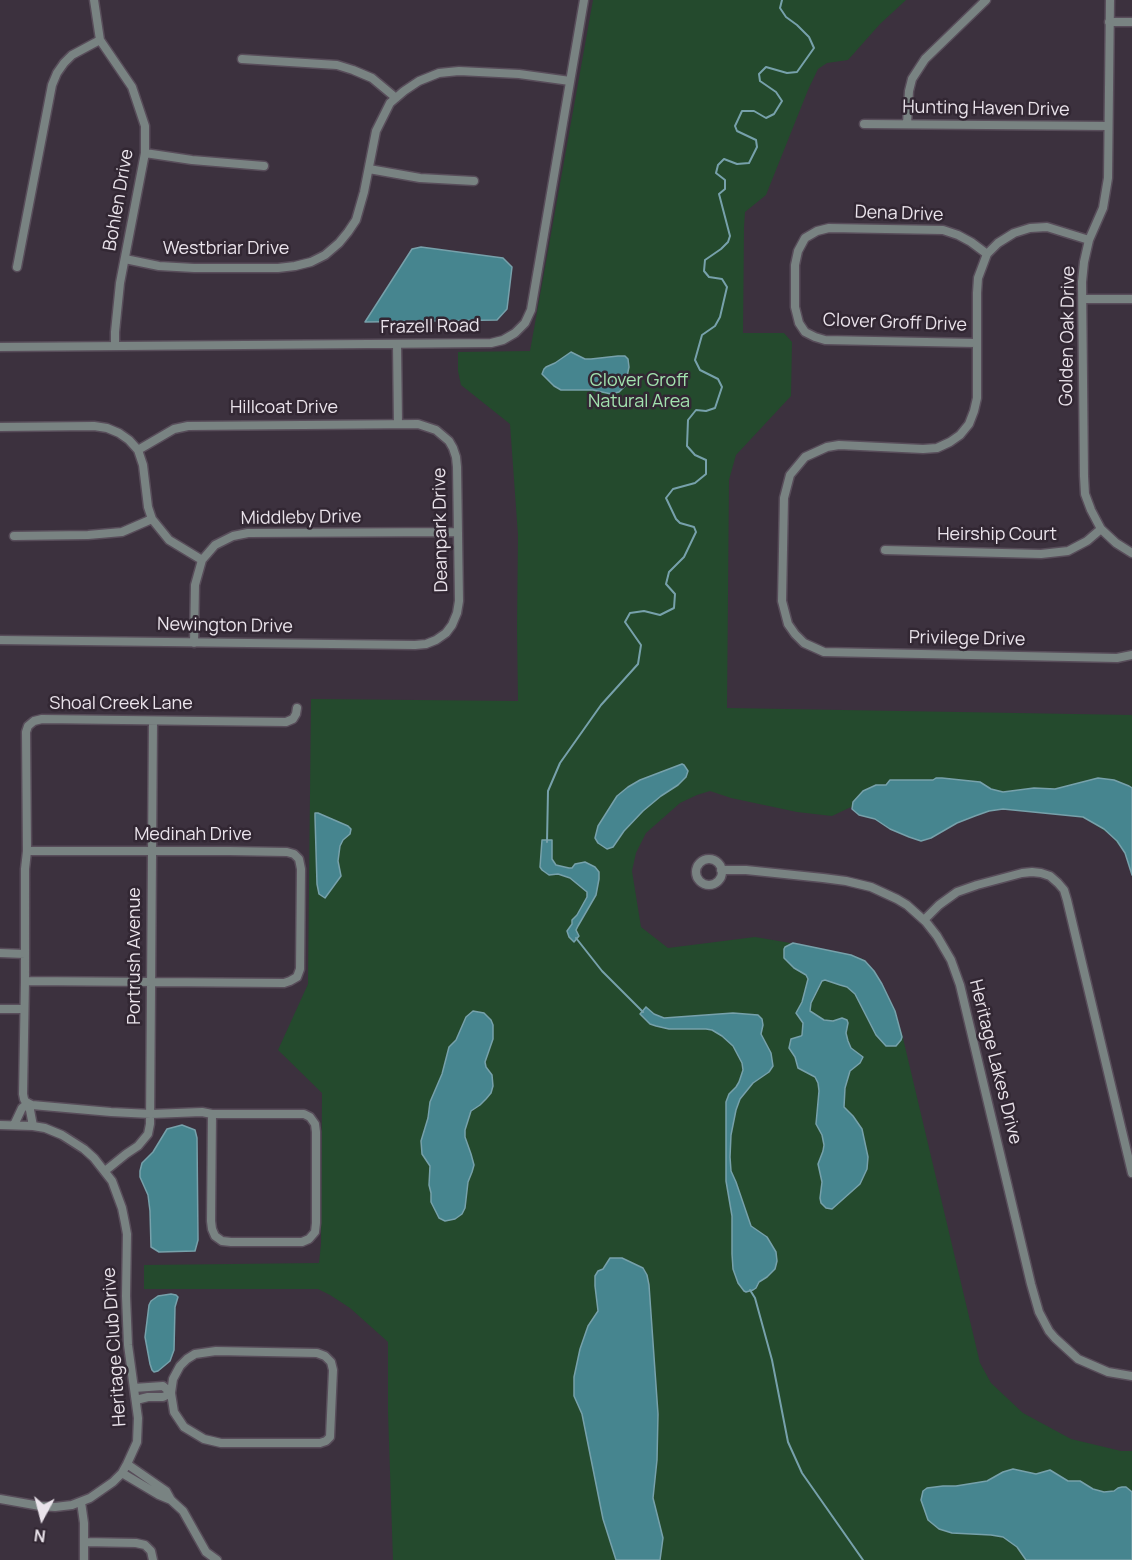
<!DOCTYPE html>
<style>
body{margin:0}
#map{position:relative;width:1132px;height:1560px;overflow:hidden;background:#3c313e;font-family:Manrope,sans-serif}
canvas{display:block}
.north{position:absolute;left:12px;top:1488px;width:60px;height:60px;-webkit-text-stroke:4px #322733;paint-order:stroke;rotate:187deg;font-size:16px;font-weight:700;line-height:24px;text-align:center;color:#eae3eb}
.north::after{content:'';display:block;margin:auto;width:21px;height:27px;background:#eae3eb;clip-path:polygon(50% 0,100% 100%,50% 72%,0 100%)}
</style>
<div id="map">
<canvas width="1132" height="1560"></canvas>
<div class="north">N</div>
</div>
<script>
const context = document.querySelector('canvas').getContext('2d');
context.lineJoin = 'round';
function fill(path, color) { context.fillStyle = color; context.fill(path, 'evenodd'); }
const poly = rows => new Path2D(rows.map(r => 'M' + r).join(''));
function strokePath(path, color, width, dash) { context.strokeStyle = color; context.lineWidth = width; context.lineCap = dash ? 'butt' : 'round'; context.setLineDash(dash || []); context.stroke(path); }
function write(font, color, halo, rows, align = 'center') {
  context.font = font + ' Manrope,sans-serif'; context.lineWidth = 5; context.setLineDash([]); context.textBaseline = 'middle'; context.strokeStyle = halo; context.fillStyle = color; for (const [text, x, y, turn = 0] of rows) {
    context.save(); context.translate(x, y); context.rotate((+turn || 0) * Math.PI / 180); context.textAlign = isNaN(turn) ? turn : align; if (halo) context.strokeText(text, 0, 0); context.fillText(text, 0, 0); context.restore();
  }
}
fill(poly([
 [593,0,906,0,880,24,848,60,827,63,818,69,808,90,766,195,745,212,744,227,743,333,784,333,792,342,791,396,736,455,729,480,727,708,1132,715,1132,875,1125,853,1111,835,1086,819,1073,815,1003,809,989,811,957,823,931,838,921,841,909,837,890,829,875,819,859,815,854,811,851,807,832,816,797,812,731,798,710,791,697,795,680,803,646,833,636,853,632,871,641,927,668,948,755,937,814,947,851,955,863,959,874,971,882,984,895,1011,902,1034,980,1363,991,1383,1023,1413,1071,1439,1121,1451,1132,1451,1132,1560,393,1560,388,1412,388,1342,350,1308,330,1295,318,1289,144,1289,144,1265,319,1263,321,1244,322,1093,278,1050,308,984,311,699,518,701,517,628,518,535,510,424,461,385,458,371,458,352,530,351]
]), '#244a2d');
const water = poly([
 [421,247,503,258,512,267,507,309,497,320,365,322,412,249,421,247],
 [571,352,585,359,591,359,618,356,625,356,628,359,629,367,625,386,619,392,611,394,593,390,561,390,554,386,542,374,544,369,546,367,555,363,571,352],
 [682,764,684,765,688,771,686,777,678,785,661,796,643,811,624,831,613,847,607,849,598,843,595,838,598,826,617,796,628,787,640,780,682,764],
 [936,778,942,778,980,782,991,789,1003,792,1034,788,1055,789,1098,778,1114,780,1129,786,1132,788,1132,875,1125,853,1117,841,1104,829,1083,817,1003,809,989,811,975,816,957,823,931,838,921,841,909,837,890,829,875,819,859,815,852,809,853,802,863,791,876,785,886,785,890,780,933,780,936,778],
 [318,813,348,826,351,829,350,834,343,840,340,846,338,861,341,876,325,898,319,894,317,884,315,817,315,813,318,813],
 [542,840,552,840,552,859,556,865,569,868,572,868,575,864,585,862,595,867,599,872,599,879,596,895,578,926,576,930,579,936,574,942,569,937,567,931,572,924,572,920,577,915,587,897,587,892,570,878,558,874,549,875,542,870,540,867,542,840],
 [793,943,851,955,865,961,874,971,882,984,895,1011,902,1037,901,1040,896,1046,886,1046,876,1035,855,994,847,987,840,985,825,980,822,981,811,1003,810,1011,824,1020,833,1021,842,1018,847,1020,848,1023,846,1033,848,1041,851,1048,863,1057,860,1063,850,1071,845,1088,844,1107,853,1116,862,1129,868,1157,867,1169,860,1184,832,1209,826,1208,821,1203,820,1198,822,1182,818,1164,823,1151,824,1145,822,1135,816,1124,819,1091,818,1083,815,1077,798,1068,795,1057,789,1048,791,1039,801,1036,802,1035,803,1023,796,1013,802,1002,808,979,806,975,794,968,784,958,784,949,785,947,793,943],
 [646,1007,654,1014,664,1018,733,1013,758,1015,762,1019,763,1025,761,1034,771,1053,773,1066,769,1072,753,1083,740,1099,736,1110,731,1135,730,1157,731,1171,736,1182,751,1226,767,1237,776,1252,777,1261,775,1269,767,1277,759,1282,756,1288,753,1290,746,1292,744,1291,738,1283,733,1269,732,1254,732,1216,726,1181,726,1102,729,1094,736,1087,739,1082,743,1070,742,1063,733,1046,722,1036,712,1030,706,1029,669,1029,656,1026,650,1024,640,1014,646,1007],
 [473,1011,484,1013,491,1020,493,1025,493,1039,485,1062,486,1067,492,1075,493,1086,491,1093,486,1099,480,1105,471,1111,465,1130,465,1137,471,1154,474,1165,472,1172,468,1182,465,1208,462,1214,455,1219,445,1221,439,1218,431,1202,431,1193,429,1185,430,1166,422,1154,421,1141,428,1118,430,1102,442,1074,449,1047,456,1040,466,1017,473,1011],
 [182,1125,195,1130,197,1138,198,1240,195,1251,159,1252,151,1247,150,1211,148,1195,140,1177,140,1171,142,1163,153,1152,167,1129,182,1125],
 [610,1258,622,1258,643,1268,647,1275,649,1285,658,1414,657,1460,653,1498,663,1538,660,1560,616,1560,603,1519,582,1414,574,1396,574,1377,580,1349,588,1326,598,1311,595,1286,595,1276,598,1271,603,1269,610,1258],
 [171,1294,176,1295,178,1297,175,1307,174,1350,170,1361,158,1371,154,1372,152,1370,150,1364,145,1337,149,1305,151,1301,158,1296,171,1294],
 [1013,1469,1036,1474,1050,1470,1068,1481,1080,1481,1093,1489,1104,1492,1114,1491,1118,1488,1122,1487,1126,1487,1132,1492,1132,1560,1026,1560,1017,1547,1003,1537,991,1535,952,1533,939,1529,928,1520,921,1500,923,1491,927,1488,943,1486,956,1486,987,1481,1003,1472,1013,1469]
]);
fill(water, '#46858f');
strokePath(water, '#77a1ab', 1.5);
strokePath(poly([
 [547,842,548,791,560,763,601,705,638,664,641,645,625,622,630,613,644,611,660,615,674,608,675,594,666,584,669,572,684,557,696,532,694,527,680,523,676,519,666,498,673,489,695,483,706,474,706,460,695,455,687,446,688,420,696,410,706,411,715,408,722,387,718,379,700,370,695,360,702,335,715,326,720,317,727,287,722,279,709,277,704,271,705,260,721,249,728,242,730,236,719,194,725,189,725,180,716,173,718,165,724,159,737,164,749,163,757,147,756,140,737,131,735,126,742,111,754,111,766,118,774,114,782,101,776,92,760,81,759,74,766,67,787,73,797,72,814,48,809,37,797,25,786,17,780,8,782,0],
 [576,938,602,971,643,1012],
 [750,1290,755,1298,772,1360,788,1442,802,1473,863,1560]
]), '#77a1ab', 2);
const minor = poly([
 [94,0,100,40,132,87,145,126,145,153,120,283,115,332,115,346],
 [1110,0,1108,178,1103,208,1089,240,1084,262,1082,282,1084,476,1085,494,1091,510,1101,529,1116,543,1132,553],
 [1109,22,1132,22],
 [242,59,337,65,353,70,372,78,396,98],
 [864,124,1108,126],
 [907,124,909,91,912,79,925,59,986,0],
 [145,153,192,160,264,166],
 [369,169,420,178,474,181],
 [1089,240,1047,227,1030,228,1014,233,998,243,987,254,978,278,977,293,977,398,974,411,969,424,960,435,950,442,937,448,923,449,839,445,827,447,805,457,790,475,784,498,782,601,788,624,795,634,804,643,824,652,1117,658,1132,655],
 [125,259,159,266,194,268,278,268,295,266,311,262,325,255,339,243,348,232,356,220,364,192,376,131,390,103,404,91,419,81,439,73,459,71,519,74,570,81],
 [17,267,52,85,57,73,64,63,72,55,100,40],
 [1083,299,1132,299],
 [976,343,825,340,815,337,805,332,799,323,795,307,795,265,798,251,805,238,817,231,829,228,943,230,958,235,971,242,987,254],
 [397,344,398,424],
 [0,347,491,343,503,340,515,333,525,323,531,310,584,0],
 [0,427,94,426,107,428,119,433,129,440,138,450,143,465,148,507,152,519,169,540,202,560],
 [14,536,88,535,122,532,152,519],
 [885,550,1041,554,1068,551,1087,541,1101,529],
 [0,640,415,645,426,644,436,640,446,633,452,625,457,613,459,601,457,467,456,457,453,448,449,441,436,430,418,424,188,426,174,429,138,450],
 [194,643,195,585,202,560,215,545,233,536,248,533,458,532],
 '696 872a13 13 0 1 1 26 0a13 13 0 1 1-26 0Z',
 [721,870,746,870,823,878,846,881,871,887,897,899,907,905,926,922,937,936,951,960,960,985,1031,1284,1039,1312,1049,1331,1055,1338,1078,1359,1108,1372,1132,1376],
 [924,920,939,905,957,892,977,885,1022,873,1032,872,1041,873,1050,876,1058,883,1064,890,1067,900,1132,1173],
 [0,953,25,954],
 [25,981,284,983,290,981,297,977,300,969,301,869,299,859,294,854,287,852,229,851,27,851],
 [0,1009,24,1009],
 [28,1103,32,1105,111,1112,151,1114,202,1112,212,1114,304,1114,310,1117,315,1124,316,1132,316,1223,315,1232,309,1239,302,1242,231,1242,222,1241,215,1236,212,1229,211,1221,212,1114],
 [0,1125,33,1126,45,1128,62,1135,84,1149,94,1158,112,1181,122,1208,125,1223,127,1234,126,1296,128,1345,138,1418,137,1442,127,1464,122,1473,113,1482,90,1498,72,1505,55,1507,40,1506,0,1499],
 [14,1125,22,1108,28,1103],
 [33,1126,30,1110,24,1099,23,1094,25,981,25,869,27,851,26,732,28,726,34,721,42,719,286,722,293,719,296,714,297,708],
 [105,1171,126,1154,138,1146,148,1134,150,1124,153,721],
 [134,1388,163,1386,171,1393,174,1412,184,1427,204,1439,221,1443,320,1443,326,1441,330,1437,333,1370,331,1362,325,1356,317,1353,216,1351,195,1354,187,1359,180,1366,173,1379,171,1393],
 [136,1400,148,1397,163,1397,171,1393],
 [127,1464,166,1491,171,1500,183,1511,206,1552,217,1560],
 [122,1473,159,1495,171,1500],
 [81,1502,84,1523,84,1560],
 [84,1542,136,1543,145,1545,151,1551,153,1560]
]);
strokePath(minor, '#584d5a', 11);
strokePath(minor, '#798382', 8);
write('18px', '#eae3eb', '#322733', [
 ["Hunting Haven Drive",986,109,1],
 ["Bohlen Drive",119,200,-80],
 ["Dena Drive",899,214,2],
 ["Westbriar Drive",226,249],
 ["Clover Groff Drive",895,323,2],
 ["Frazell Road",430,327,-1],
 ["Golden Oak Drive",1068,336,-89],
 ["Hillcoat Drive",284,408],
 ["Middleby Drive",301,518,-1],
 ["Deanpark Drive",441,530,-91],
 ["Heirship Court",997,535],
 ["Newington Drive",225,626,1],
 ["Privilege Drive",967,639,1],
 ["Shoal Creek Lane",121,704],
 ["Medinah Drive",193,835],
 ["Portrush Avenue",135,956,-90],
 ["Heritage Lakes Drive",995,1062,76],
 ["Heritage Club Drive",115,1347,-94]
]);
write('18px', '#a2e2ae', '#322733', [
 ["Clover Groff",639,381],
 ["Natural Area",639,402]
]);
</script>
